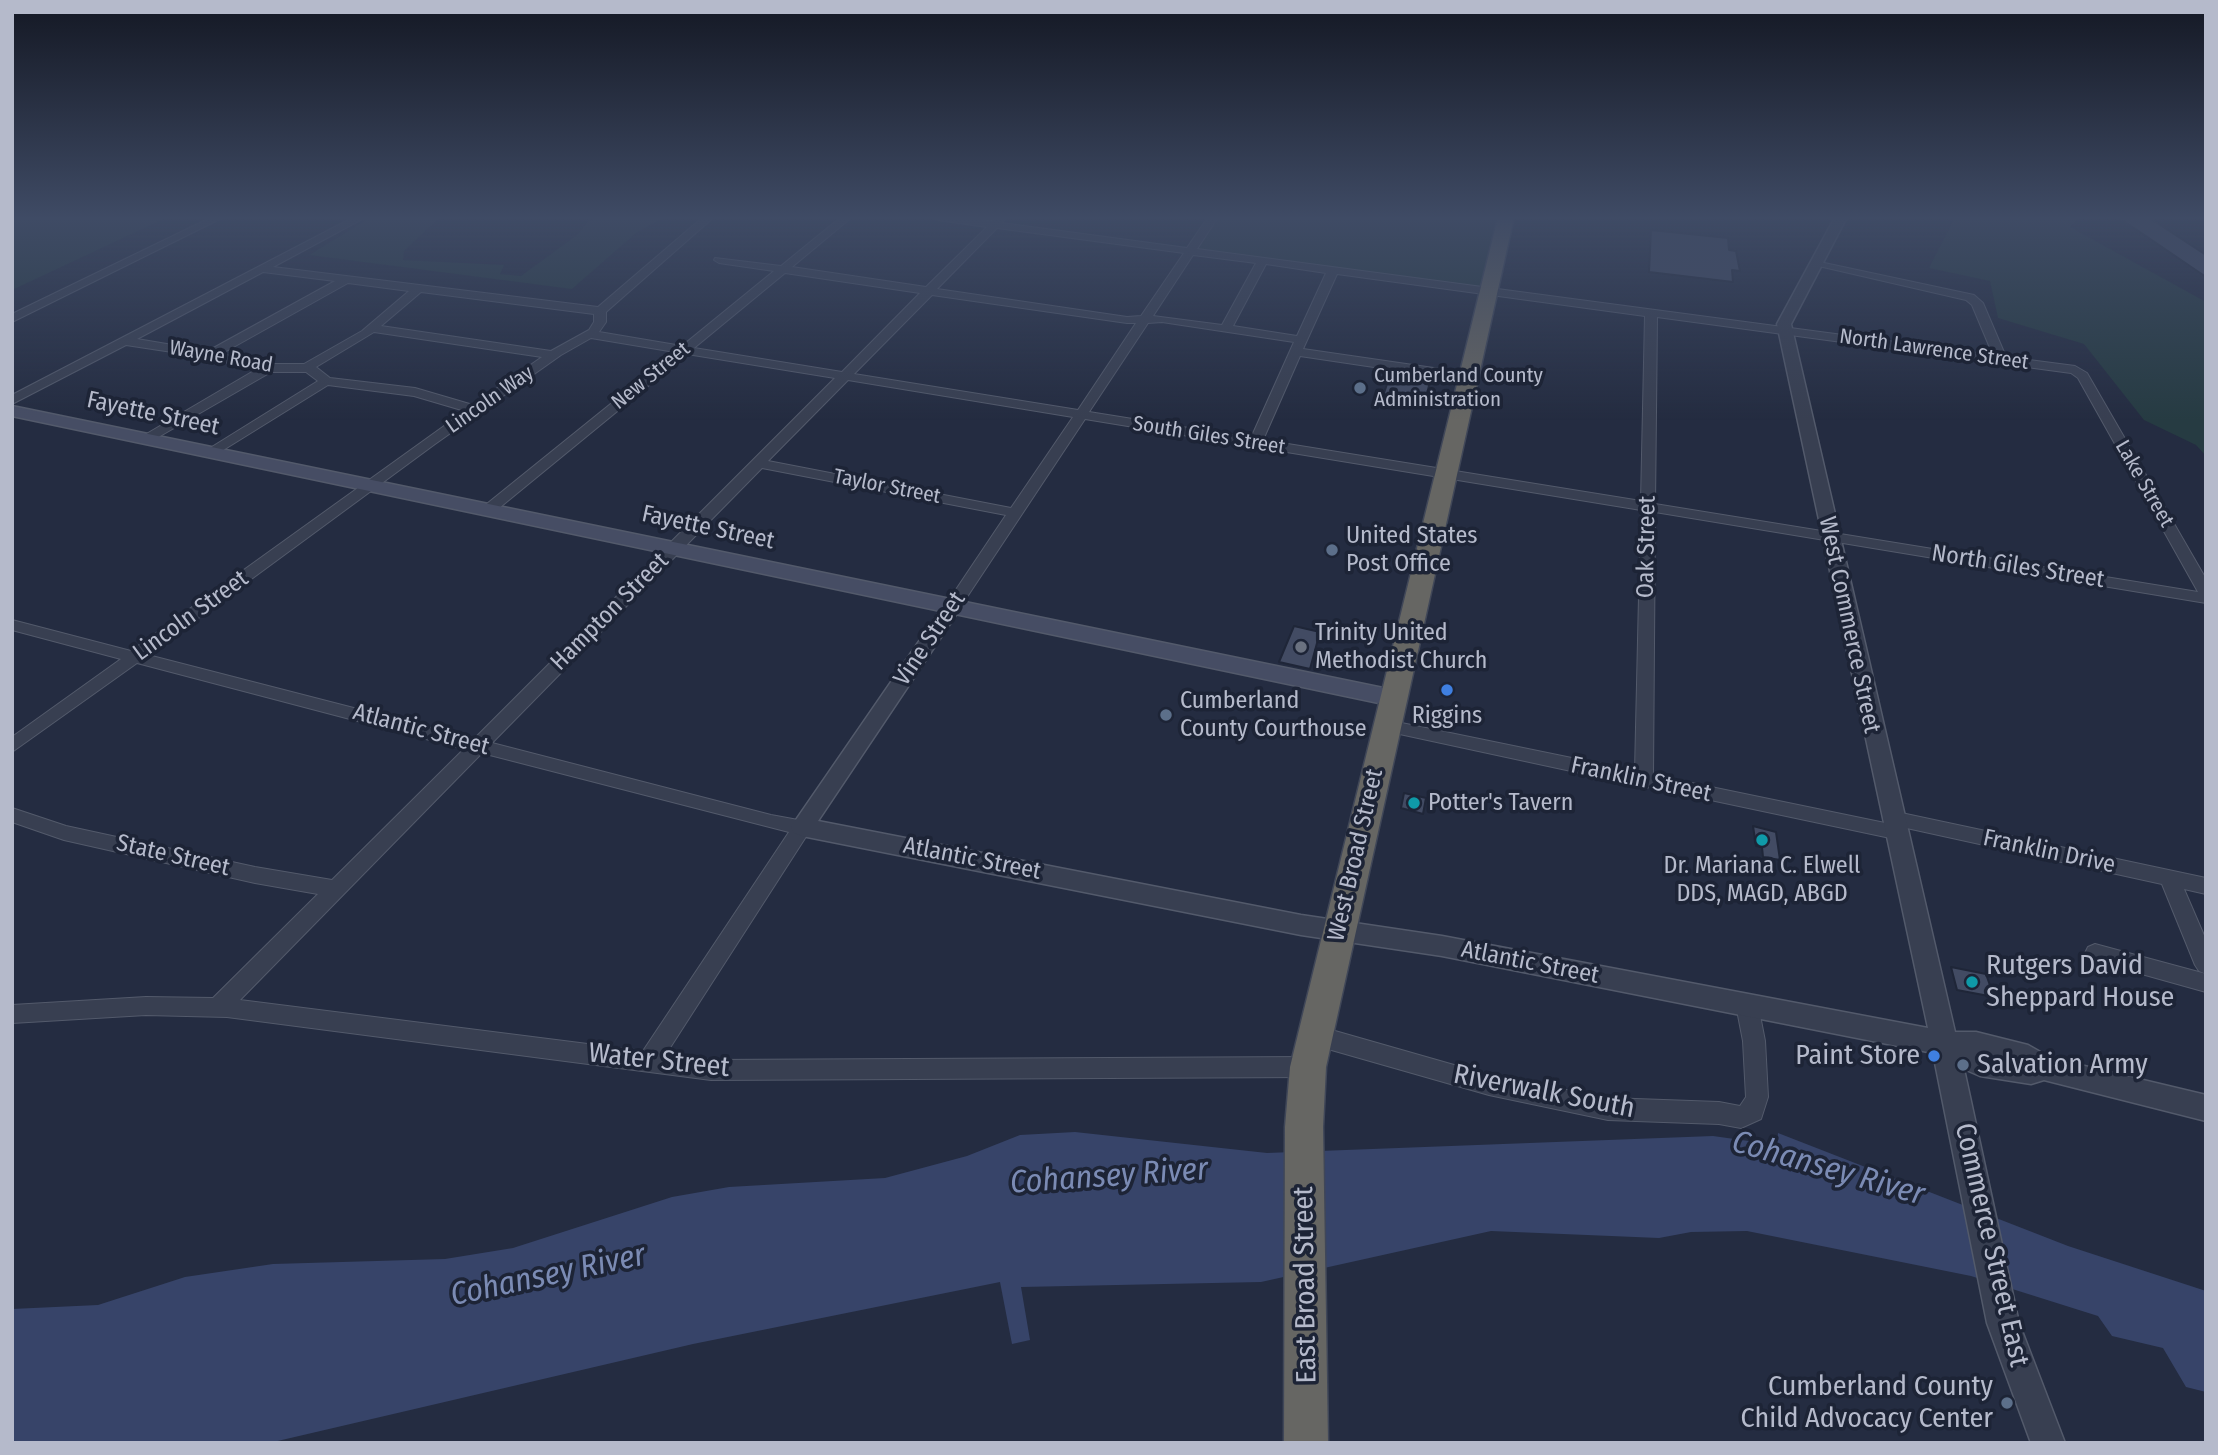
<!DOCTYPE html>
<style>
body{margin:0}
#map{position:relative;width:2218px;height:1455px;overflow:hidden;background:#242c41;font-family:"Fira Sans Condensed",sans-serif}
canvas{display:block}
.frame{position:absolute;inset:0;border:14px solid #b5bacb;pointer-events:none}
</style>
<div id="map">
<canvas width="2218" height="1455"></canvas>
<div class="frame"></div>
</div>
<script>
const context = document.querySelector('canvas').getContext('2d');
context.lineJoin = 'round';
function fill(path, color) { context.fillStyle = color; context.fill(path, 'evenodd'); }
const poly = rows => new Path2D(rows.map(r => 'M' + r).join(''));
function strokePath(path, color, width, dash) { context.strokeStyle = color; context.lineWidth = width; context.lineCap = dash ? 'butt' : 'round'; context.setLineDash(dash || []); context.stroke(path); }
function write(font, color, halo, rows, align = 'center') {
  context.font = font + ' "Fira Sans Condensed",sans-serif'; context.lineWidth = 7; context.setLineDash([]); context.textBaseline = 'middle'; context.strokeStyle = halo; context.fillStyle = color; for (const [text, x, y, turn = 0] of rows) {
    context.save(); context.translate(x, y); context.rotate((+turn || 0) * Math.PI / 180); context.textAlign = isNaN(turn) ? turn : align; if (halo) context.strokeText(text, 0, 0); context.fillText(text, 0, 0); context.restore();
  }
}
fill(poly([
 [12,217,168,217,12,290],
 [371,217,438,219,404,251,403,260,504,265,500,274,521,276,577,235,588,221,601,217,665,217,636,233,572,289,309,255],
 [1213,217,1506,217,1489,291,1191,250],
 [1955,217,2072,217,2077,220,2070,227,2206,302,2206,456,2196,445,2144,420,2084,344,1998,318,1990,281,1929,268]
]), '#263b42');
fill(poly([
 [1075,1132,1267,1153,1713,1136,1777,1145,1778,1133,2068,1246,2206,1291,2206,1392,2186,1387,2163,1348,2112,1336,2098,1316,1971,1276,1747,1231,1691,1232,1659,1238,1491,1231,1261,1282,1021,1287,1030,1340,1012,1344,1000,1282,693,1344,269,1443,12,1443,12,1309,98,1305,185,1277,273,1264,445,1259,513,1248,672,1197,729,1187,885,1178,967,1156,1020,1135]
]), '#374469');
const building = poly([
 [2118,217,2148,217,2206,255,2206,277,2118,217],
 [1651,230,1728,238,1729,250,1736,251,1740,271,1732,270,1733,282,1649,272,1651,230],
 [1391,372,1431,378,1424,405,1382,399,1391,372],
 [1294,626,1320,632,1310,669,1279,662,1294,626],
 [1404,793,1426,798,1423,814,1401,808,1404,793],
 [1753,826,1776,832,1780,860,1763,857,1762,847,1756,846,1753,826],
 [1951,967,1986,974,1994,997,1957,990,1951,967]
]);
fill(building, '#424b63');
strokePath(building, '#1f2638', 2);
const minor = poly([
 [212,217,224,217,12,322,12,314,212,217],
 [354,217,366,217,273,267,598,307,703,217,714,217,606,312,606,322,599,332,682,346,774,271,719,263,714,260,715,258,781,266,841,217,852,217,792,267,926,287,987,227,937,220,932,217,992,221,996,217,1003,217,1005,219,1002,223,1187,248,1208,217,1218,217,1197,249,1993,355,1972,305,1966,300,1810,264,1815,261,1974,295,1983,303,2006,357,2075,366,2087,373,2206,579,2206,603,1655,512,1653,775,1885,823,1883,818,1885,813,1892,811,2206,878,2206,894,2184,889,2206,940,2206,974,2199,971,2195,965,2162,884,1902,827,1905,832,1902,837,1895,839,1649,787,1644,789,1636,785,1381,730,1378,726,1387,720,1635,771,1641,510,1085,419,959,609,953,611,945,606,1006,515,762,468,492,743,771,815,809,822,811,827,809,832,666,1054,711,1060,1308,1057,1316,1060,1319,1067,1316,1074,1308,1077,711,1080,227,1017,146,1015,12,1023,12,1005,146,997,213,998,318,894,255,883,64,840,12,822,12,808,66,826,255,867,332,880,464,749,137,663,12,752,12,737,121,659,12,630,12,620,131,651,465,411,414,396,328,385,212,457,207,456,207,450,318,381,306,372,271,372,148,443,141,439,143,436,257,369,192,355,126,345,12,404,12,395,354,217],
 [997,228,1184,253,1141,316,1127,317,937,289,997,228],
 [1193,255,1256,263,1222,325,1153,316,1193,255],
 [1266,264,1326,273,1297,336,1233,326,1266,264],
 [263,272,335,281,208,351,137,339,263,272],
 [785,273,920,293,842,372,694,348,785,273],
 [1337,274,1645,316,1641,501,1263,440,1300,356,1468,381,1474,377,1468,373,1303,349,1337,274],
 [348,283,409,291,362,331,304,364,268,364,221,354,348,283],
 [421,292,594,314,594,322,589,330,551,351,381,326,421,292],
 [932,295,1127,323,1136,323,1078,410,854,374,932,295],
 [1657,317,2071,373,2078,378,2198,592,1655,504,1657,317],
 [1162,322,1294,342,1251,438,1089,412,1148,323,1162,322],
 [374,332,542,357,473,405,415,388,330,378,316,367,374,332],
 [591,338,675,352,483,507,483,513,493,513,687,354,835,378,474,739,148,655,435,444,561,355,591,338],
 [848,380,1073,417,1011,508,768,461,848,380],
 [482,753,789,832,643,1051,240,1000,482,753],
 [2095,944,2206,974,2206,992,2088,959,2085,953,2088,947,2095,944],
 [1747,996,1755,998,1758,1005,1765,1041,1768,1097,1761,1119,1741,1128,1719,1124,1608,1120,1489,1095,1314,1045,1306,1042,1303,1035,1306,1028,1314,1025,1489,1075,1608,1098,1719,1102,1740,1106,1746,1097,1743,1041,1736,1005,1739,998,1747,996]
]);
const tertiary = poly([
 [1835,217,1847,217,1791,324,1955,1032,1976,1032,2028,1045,2051,1058,2206,1095,2206,1121,2044,1080,2031,1084,1980,1076,1964,1069,2019,1323,2065,1443,2031,1443,1987,1323,1933,1053,1442,956,1301,935,802,836,794,833,791,827,946,602,953,600,962,606,818,821,1301,915,1442,936,1928,1028,1777,324,1835,217]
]);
const secondary = poly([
 [12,406,1393,690,1401,692,1405,698,1401,704,1393,706,12,416,12,406]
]);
const trunk = poly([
 [1498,217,1514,217,1326,1067,1323,1127,1328,1443,1284,1443,1285,1127,1290,1067,1498,217]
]);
strokePath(minor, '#535a6b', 2);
strokePath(tertiary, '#535a6b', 3);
strokePath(secondary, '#535a6b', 3);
strokePath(trunk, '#404758', 3);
fill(minor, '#383f51');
fill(tertiary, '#383f51');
fill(secondary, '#464d64');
fill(trunk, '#666663');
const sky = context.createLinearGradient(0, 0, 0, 420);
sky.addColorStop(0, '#141824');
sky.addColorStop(0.52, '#3f4b65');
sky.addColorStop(1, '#3f4b6500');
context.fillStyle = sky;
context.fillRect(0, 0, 2218, 420);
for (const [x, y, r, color] of [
 [1360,388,7,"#5c6f8a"],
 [1332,550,7,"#5c6f8a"],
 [1301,647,7,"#6b7280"],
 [1447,690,7,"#3f7fe0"],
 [1166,715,7,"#5c6f8a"],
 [1414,803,7,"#0f9aa8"],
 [1762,840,7,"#0f9aa8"],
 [1972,982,7,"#0f9aa8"],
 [1934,1056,7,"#3f7fe0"],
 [1963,1065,7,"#5c6f8a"],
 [2007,1403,7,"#5c6f8a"]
]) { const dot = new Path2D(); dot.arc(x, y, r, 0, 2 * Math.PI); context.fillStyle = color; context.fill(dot); strokePath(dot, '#1d2436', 2.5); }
write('21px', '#b5bacb', '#1d2436', [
 ["North Lawrence Street",1934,350,8],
 ["Wayne Road",221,357,10],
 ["New Street",651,376,-39],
 ["Lincoln Way",490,400,-35],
 ["South Giles Street",1209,436,9],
 ["Lake Street",2144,484,60],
 ["Taylor Street",887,487,11]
]);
write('21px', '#b5bacb', '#1d2436', [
 ["Cumberland County",1374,376],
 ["Administration",1374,400]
], 'left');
write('24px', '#b5bacb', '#1d2436', [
 ["Fayette Street",153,414,12],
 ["Fayette Street",708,528,12],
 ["Oak Street",1647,547,-89],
 ["North Giles Street",2018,567,9],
 ["Hampton Street",610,612,-45],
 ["Lincoln Street",191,616,-36],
 ["West Commerce Street",1849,625,78],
 ["Vine Street",930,639,-56],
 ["Atlantic Street",421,730,15],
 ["Franklin Street",1641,780,12],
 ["Franklin Drive",2049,852,12],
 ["West Broad Street",1356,855,-77],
 ["State Street",173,856,13],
 ["Atlantic Street",972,859,11],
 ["Atlantic Street",1530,963,11]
]);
write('24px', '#b5bacb', '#1d2436', [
 ["United States",1346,536],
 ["Post Office",1346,564],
 ["Trinity United",1315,633],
 ["Methodist Church",1315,661],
 ["Cumberland",1180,701],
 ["County Courthouse",1180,729],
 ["Riggins",1447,716,"center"],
 ["Potter's Tavern",1428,803],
 ["Dr. Mariana C. Elwell",1762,866,"center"],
 ["DDS, MAGD, ABGD",1762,894,"center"]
], 'left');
write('28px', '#b5bacb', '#1d2436', [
 ["Rutgers David",1986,966],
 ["Sheppard House",1986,998],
 ["Paint Store",1920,1056,"right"],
 ["Salvation Army",1977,1065],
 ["Cumberland County",1993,1387,"right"],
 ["Child Advocacy Center",1993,1419,"right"]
], 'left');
write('28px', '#b5bacb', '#1d2436', [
 ["Water Street",659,1061,6],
 ["Riverwalk South",1544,1092,11],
 ["Commerce Street East",1991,1245,77],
 ["East Broad Street",1306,1285,-91]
]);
write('italic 32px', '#7b8bb4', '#1d2436', [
 ["Cohansey River",1828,1169,16],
 ["Cohansey River",1109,1177,-4],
 ["Cohansey River",548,1276,-12]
]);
</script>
